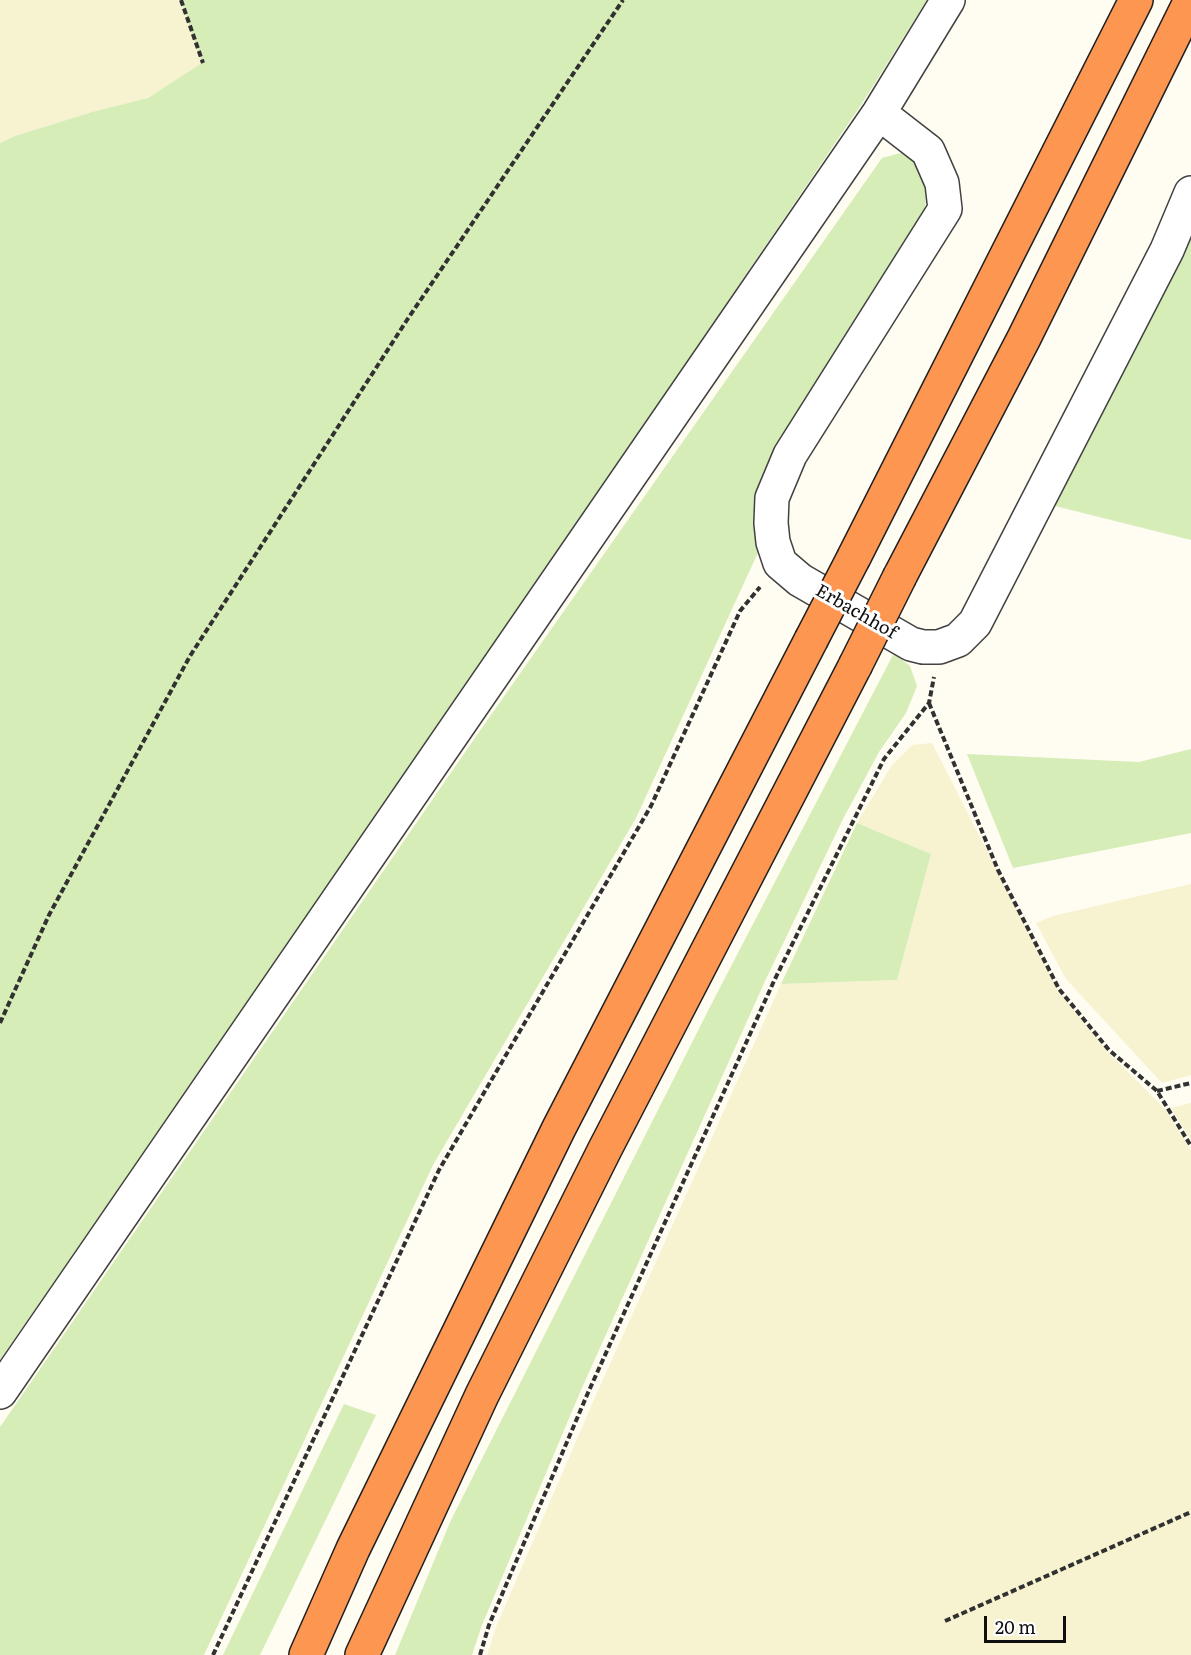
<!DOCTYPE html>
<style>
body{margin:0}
#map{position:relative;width:1191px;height:1655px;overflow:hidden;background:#fffcf1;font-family:Literata,serif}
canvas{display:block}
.scale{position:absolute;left:984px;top:1616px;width:82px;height:27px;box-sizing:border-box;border:3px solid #0f0f0f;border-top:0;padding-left:8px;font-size:18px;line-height:21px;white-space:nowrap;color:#0f0f0f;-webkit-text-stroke:4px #fff;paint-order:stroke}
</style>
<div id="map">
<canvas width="1191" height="1655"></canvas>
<div class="scale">20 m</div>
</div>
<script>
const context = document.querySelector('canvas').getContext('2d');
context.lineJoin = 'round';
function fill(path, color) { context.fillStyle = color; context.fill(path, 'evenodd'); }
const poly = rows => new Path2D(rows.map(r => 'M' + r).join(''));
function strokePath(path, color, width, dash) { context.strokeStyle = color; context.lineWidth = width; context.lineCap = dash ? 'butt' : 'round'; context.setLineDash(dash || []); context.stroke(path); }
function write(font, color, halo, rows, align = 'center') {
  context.font = font + ' Literata,serif'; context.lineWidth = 6; context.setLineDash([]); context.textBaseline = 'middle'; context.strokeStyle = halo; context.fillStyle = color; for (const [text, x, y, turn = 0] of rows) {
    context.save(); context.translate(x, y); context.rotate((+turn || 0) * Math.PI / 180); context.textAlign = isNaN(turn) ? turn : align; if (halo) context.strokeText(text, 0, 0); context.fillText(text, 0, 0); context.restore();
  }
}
fill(poly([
 [0,0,181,0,203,63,148,98,92,112,15,136,0,143],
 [932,743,1058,990,1108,1052,1165,1109,1191,1150,1191,1655,487,1655,496,1627,596,1395,781,984,897,980,931,854,857,823,892,765,912,745],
 [1191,884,1191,1075,1162,1083,1066,979,1036,923,1053,916],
 [1191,1103,1191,1140,1171,1108]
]), '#f7f2cf');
fill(poly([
 [181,0,927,0,863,102,520,608,0,1360,0,143,15,136,92,112,148,98,202,63],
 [908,151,925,165,929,188,923,216,762,544,636,818,433,1165,204,1655,0,1655,0,1427,479,732,882,158],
 [1191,215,1191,540,1051,505],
 [894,653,910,666,917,686,906,713,879,752,843,819,766,979,581,1390,482,1625,472,1655,395,1655,451,1520,714,999],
 [1191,749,1191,833,1013,868,967,754,1139,762],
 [857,823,931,854,897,980,781,984],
 [344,1404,376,1415,330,1511,260,1655,223,1655]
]), '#d6edb8');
const minor = poly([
 [879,113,928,151,942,183,945,209,790,455,772,498,771,523,773,542,780,563,800,580,911,644,923,647,939,647,958,640,975,623,1167,250,1191,193],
 [0,1392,879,113,948,0]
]);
const highway = poly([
 [854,557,1136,0],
 [900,576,1024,338,1191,0],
 [306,1655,353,1549,559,1128,811,640],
 [362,1655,482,1395,605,1149,855,666]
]);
strokePath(minor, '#424242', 36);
strokePath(highway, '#202020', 36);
strokePath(poly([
 [181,0,203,63],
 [929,703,998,870,1059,989,1109,1050,1157,1091,1191,1146],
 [0,1023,49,915,190,656,407,320,623,0],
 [1157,1091,1191,1083],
 [945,1621,1191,1512],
 [213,1655,439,1170,651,806,740,611,760,587],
 [480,1655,489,1625,587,1395,774,981,884,759,929,703,934,677]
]), '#313131', 4, [6, 3]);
strokePath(minor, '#fff', 33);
strokePath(highway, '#fd9651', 33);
const highwayBridge = poly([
 [811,640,854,557],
 [855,666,900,576]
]);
strokePath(highwayBridge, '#202020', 36, []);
strokePath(highwayBridge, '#fd9651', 33);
write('18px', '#0f0f0f', '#fff', [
 ["Erbachhof",856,612,30]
]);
</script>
